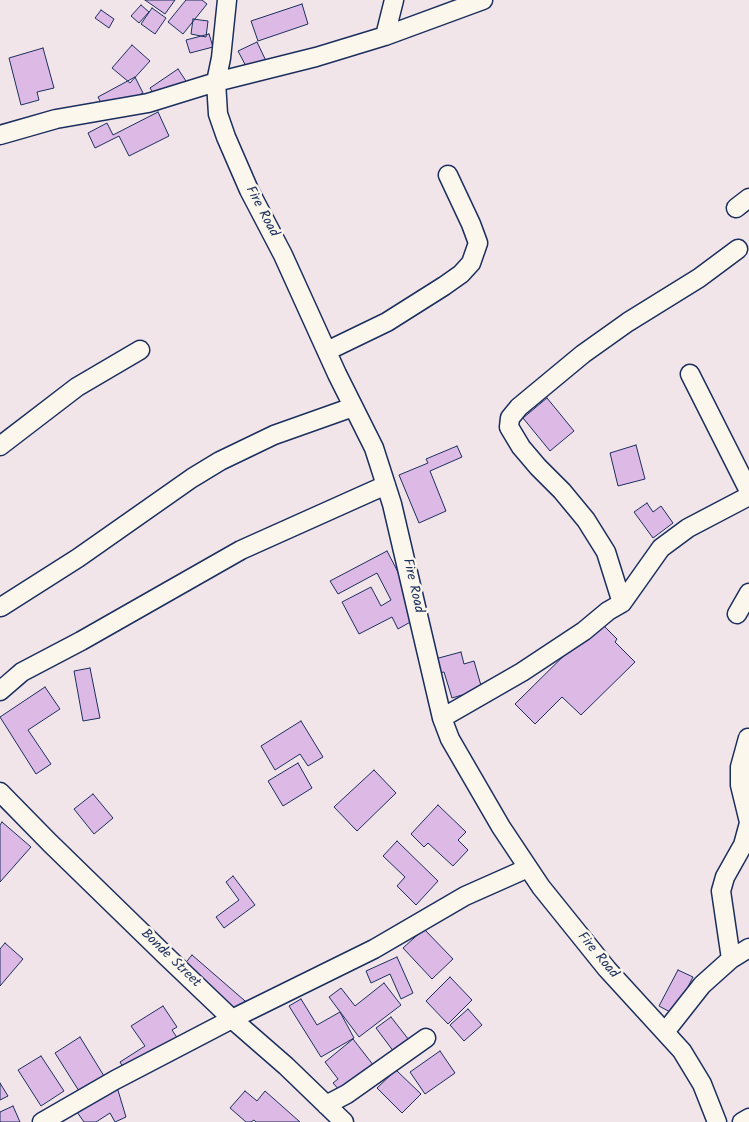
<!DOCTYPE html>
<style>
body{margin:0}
canvas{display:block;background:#f2e5ea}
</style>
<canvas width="749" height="1122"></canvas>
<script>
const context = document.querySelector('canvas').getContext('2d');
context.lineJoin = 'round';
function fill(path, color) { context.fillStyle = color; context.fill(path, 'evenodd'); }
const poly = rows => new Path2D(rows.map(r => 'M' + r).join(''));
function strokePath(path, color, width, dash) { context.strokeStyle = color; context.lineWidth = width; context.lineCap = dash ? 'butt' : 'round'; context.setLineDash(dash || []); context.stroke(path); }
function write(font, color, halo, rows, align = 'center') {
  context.font = font + ' Kalam,sans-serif'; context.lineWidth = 5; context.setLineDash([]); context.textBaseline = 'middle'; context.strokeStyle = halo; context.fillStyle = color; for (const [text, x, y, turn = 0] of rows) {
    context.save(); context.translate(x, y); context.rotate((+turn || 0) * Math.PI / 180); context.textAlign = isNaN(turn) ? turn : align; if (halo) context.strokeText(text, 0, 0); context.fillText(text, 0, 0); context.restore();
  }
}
const building = poly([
 [145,0,175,0,165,14,145,0],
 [186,0,202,0,207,4,183,34,168,22,186,0],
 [302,4,308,24,258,41,251,21,302,4],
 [141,5,149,12,139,23,131,16,141,5],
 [152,8,166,18,155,34,141,24,152,8],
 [101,10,114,19,109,28,95,18,101,10],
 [193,19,208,21,206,37,191,34,193,19],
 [209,34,213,47,190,53,186,40,209,34],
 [257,42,267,63,249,72,238,51,257,42],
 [132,45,150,61,130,83,112,68,132,45],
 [43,48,54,88,37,92,39,100,21,105,9,58,43,48],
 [178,69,188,84,159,102,150,88,178,69],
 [135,77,143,93,106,113,98,97,135,77],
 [158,112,169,136,129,156,119,136,95,148,88,133,107,123,113,135,158,112],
 [547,398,574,431,550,451,523,418,547,398],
 [636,445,645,479,618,486,610,453,636,445],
 [457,446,462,457,430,471,446,511,419,523,399,475,428,463,426,459,457,446],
 [647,503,653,512,661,506,673,523,653,538,634,512,647,503],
 [387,551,421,616,398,629,392,617,359,634,342,602,371,587,381,606,391,600,377,573,338,594,330,581,387,551],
 [599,621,617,639,615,642,635,662,581,715,562,697,535,724,515,704,599,621],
 [461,652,464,664,474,661,482,689,452,698,444,672,439,673,435,659,461,652],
 [90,668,100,718,83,721,74,671,90,668],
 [45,687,60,709,28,730,51,764,36,774,0,717,45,687],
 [301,721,323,757,308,766,300,754,275,770,261,746,301,721],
 [298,763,312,788,283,806,268,781,298,763],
 [374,770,396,793,357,831,334,807,374,770],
 [93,794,113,818,94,834,74,809,93,794],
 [438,805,466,832,458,840,468,850,453,866,428,843,424,847,411,834,438,805],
 [2,822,31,847,0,882,0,825,2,822],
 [397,841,438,881,416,905,397,886,405,877,383,856,397,841],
 [233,876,255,905,224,928,216,917,239,900,226,882,233,876],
 [424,929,453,959,432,979,403,948,424,929],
 [5,943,23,959,0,986,0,949,5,943],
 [192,955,252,1007,238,1024,178,972,192,955],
 [397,957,413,993,401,999,390,974,371,983,366,971,397,957],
 [678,970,693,977,674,1014,659,1006,678,970],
 [450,977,472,1000,448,1024,426,1001,450,977],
 [384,983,401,1005,359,1037,329,997,341,988,355,1006,384,983],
 [301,999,317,1025,340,1012,354,1038,321,1057,289,1006,301,999],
 [163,1006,177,1027,172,1030,184,1048,132,1082,120,1062,145,1046,131,1026,163,1006],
 [468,1009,482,1025,464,1041,450,1025,468,1009],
 [391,1017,409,1040,394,1052,376,1028,391,1017],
 [80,1037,104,1076,79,1091,55,1053,80,1037],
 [353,1039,374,1066,341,1092,333,1083,338,1079,325,1062,353,1039],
 [440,1051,455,1073,425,1094,410,1072,440,1051],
 [41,1056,64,1091,41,1106,18,1070,41,1056],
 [396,1070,421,1094,402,1113,377,1088,396,1070],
 [0,1083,8,1096,0,1100,0,1083],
 [117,1087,126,1117,115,1122,110,1113,96,1122,84,1122,77,1112,117,1087],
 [245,1091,257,1101,265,1091,300,1122,256,1122,254,1120,251,1122,246,1122,230,1108,245,1091],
 [13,1106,20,1122,0,1122,0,1112,13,1106]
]);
fill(building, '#ddbae6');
strokePath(building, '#1b2f5e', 1);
const minor = poly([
 [227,0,221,58,216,82,218,114,226,137,249,190,283,255,337,374,374,448,392,504,442,718,450,739,501,827,541,887,607,969,682,1051,702,1084,717,1122],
 [385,36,394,0],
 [0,135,56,119,148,103,216,82,316,57,385,36,483,0],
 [736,208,749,198],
 [327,351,387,322,444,286,461,274,471,263,478,243,471,224,448,175],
 [690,374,749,491],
 [0,446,77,387,140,350],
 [622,603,606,552,586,520,562,491,538,467,521,447,509,427,510,418,519,407,583,354,628,322,699,278,738,249],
 [1,607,78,558,192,478,220,461,274,435,353,407],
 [737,614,749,593],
 [0,691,22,672,81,641,241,550,386,485],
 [442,718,522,672,584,631,608,611,622,603,661,548,688,528,749,496],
 [748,738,740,767,740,785,749,822],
 [0,792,50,843,165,955,232,1019,286,1066,344,1122],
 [731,959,721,891,725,877,743,845,749,823],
 [665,1032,702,985,731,959,749,948],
 [326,1105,347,1094,426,1038],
 [42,1122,115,1080,232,1019,374,949,465,896,528,868],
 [742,1122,749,1118]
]);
strokePath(minor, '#1b2f5e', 21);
strokePath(minor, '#fbf7ec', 18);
write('14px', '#1b2f5e', '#fbf7ec', [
 ["Fire Road",261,212,62],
 ["Fire Road",412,586,77],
 ["Fire Road",597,956,50],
 ["Bonde Street",170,959,44]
]);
</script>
